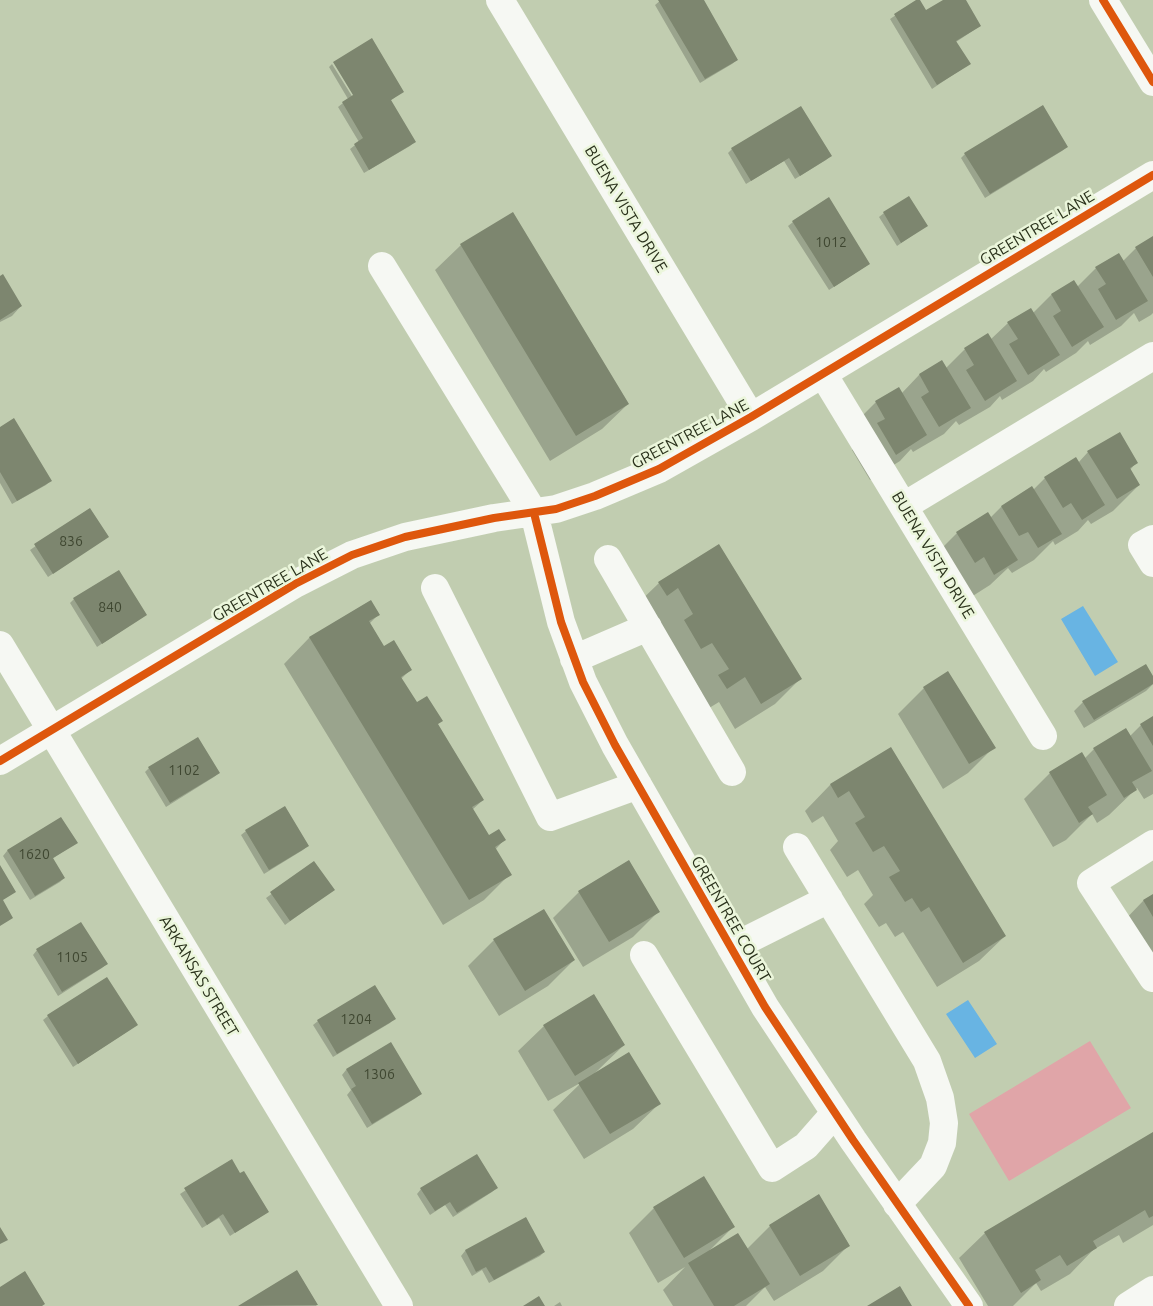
<!DOCTYPE html>
<style>
body{margin:0}
canvas{display:block;background:#c1cdb0}
</style>
<canvas width="1153" height="1306"></canvas>
<script>
const context = document.querySelector('canvas').getContext('2d');
context.lineJoin = 'round';
function fill(path, color) { context.fillStyle = color; context.fill(path, 'evenodd'); }
const poly = rows => new Path2D(rows.map(r => 'M' + r).join(''));
function strokePath(path, color, width, dash) { context.strokeStyle = color; context.lineWidth = width; context.lineCap = dash ? 'butt' : 'round'; context.setLineDash(dash || []); context.stroke(path); }
function write(font, color, halo, rows, align = 'center') {
  context.font = font + ' Ubuntu,sans-serif'; context.lineWidth = 5; context.setLineDash([]); context.textBaseline = 'middle'; context.strokeStyle = halo; context.fillStyle = color; for (const [text, x, y, turn = 0] of rows) {
    context.save(); context.translate(x, y); context.rotate((+turn || 0) * Math.PI / 180); context.textAlign = isNaN(turn) ? turn : align; if (halo) context.strokeText(text, 0, 0); context.fillText(text, 0, 0); context.restore();
  }
}
fill(poly([
 [1090,1041,1131,1108,1009,1181,969,1114]
]), '#e0a5a8');
fill(poly([
 [1083,606,1118,662,1095,676,1061,619],
 [968,1000,997,1044,975,1058,946,1014]
]), '#68b4e3');
fill(poly([
 [661,0,702,0,737,60,732,64,700,83,655,5],
 [918,0,926,12,945,0,964,0,980,26,956,42,969,64,932,89,890,19],
 [332,64,355,101,402,92,390,101,414,142,410,146,364,173,350,149,359,142,338,107,348,99,329,67],
 [1067,147,1062,151,985,198,961,158,965,154],
 [732,149,830,156,826,160,795,179,784,161,746,184,728,153],
 [884,213,926,226,897,246,879,217],
 [793,222,869,264,829,290,788,226],
 [1153,238,1153,313,1151,315,1139,322,1134,313,1121,326,1090,345,1088,341,1076,353,1046,372,1044,369,1033,381,1002,400,1000,396,990,407,959,425,956,421,944,434,913,452,911,449,900,461,870,480,852,450,859,443,850,428,876,402,898,389,901,394,919,375,942,362,946,368,965,349,990,340,1008,323,1033,313,1051,295,1074,281,1077,287,1096,268,1123,261,1136,248],
 [461,245,628,404,602,429,550,461,435,270],
 [0,278,21,306,12,316,0,322],
 [0,428,50,481,46,485,12,504,0,483],
 [1088,452,1136,463,1130,470,1139,485,1113,511,1091,524,1088,520,1078,531,1055,545,1053,541,1034,560,1012,573,1008,568,990,585,968,599,932,558,957,533,990,518,1001,507,1032,488,1033,490,1045,478,1075,459,1078,463],
 [89,509,107,537,48,577,30,550],
 [719,546,800,679,775,704,735,729,719,702,701,713,693,702,702,693,686,667,633,608,659,583],
 [74,599,145,615,97,647,70,603],
 [370,601,379,614,369,624,383,648,411,669,401,679,416,703,437,725,483,800,472,810,489,837,504,840,495,850,510,874,484,900,443,925,284,664,309,638],
 [1153,679,1153,684,1146,691,1084,728,1074,711,1083,702],
 [924,688,994,747,968,773,943,789,898,714],
 [1153,718,1153,794,1144,799,1137,788,1109,815,1097,823,1092,814,1066,840,1053,847,1024,799,1050,773,1084,759,1094,749,1130,736,1141,725],
 [890,749,1005,936,979,961,937,987,903,932,895,937,886,923,879,927,864,904,873,895,858,870,847,877,830,850,838,841,823,816,812,823,805,811,830,785],
 [149,768,219,773,214,777,166,807,145,772],
 [61,818,76,843,52,859,64,878,60,882,30,900,3,856,7,851],
 [246,831,307,846,303,850,264,874,241,835],
 [314,863,333,890,285,925,266,898],
 [579,892,659,911,633,937,583,967,553,918],
 [1153,896,1153,985,1118,927,1143,901],
 [494,940,574,960,548,986,499,1016,468,966],
 [37,950,106,964,102,968,58,996,33,955],
 [48,1016,137,1025,73,1067,43,1020],
 [394,1018,390,1023,333,1057,313,1025,318,1021],
 [544,1026,624,1045,595,1073,659,1104,633,1129,584,1159,553,1110,582,1082,548,1101,518,1051],
 [390,1044,420,1094,416,1098,367,1128,347,1095,351,1090,342,1075,346,1070],
 [1153,1133,1153,1225,1123,1243,1119,1235,1093,1250,1070,1274,1041,1291,1036,1283,1013,1306,988,1306,959,1258,985,1233],
 [231,1160,240,1175,268,1211,230,1236,219,1218,202,1228,180,1194],
 [496,1188,492,1192,453,1217,445,1205,430,1215,417,1194,421,1189],
 [819,1196,849,1245,823,1271,774,1301,765,1287,746,1306,673,1306,663,1290,685,1267,658,1283,629,1233,654,1208,733,1227,710,1250,747,1249,770,1226],
 [526,1218,544,1252,540,1256,489,1283,482,1270,472,1276,461,1256,465,1251],
 [297,1272,317,1305,316,1306,240,1306],
 [560,1302,562,1306,554,1306]
]), '#0003');
fill(poly([
 [658,0,704,0,738,60,705,79],
 [916,0,920,0,926,10,943,0,966,0,981,26,956,41,971,64,937,85,894,14],
 [372,38,404,92,391,100,416,142,369,170,354,144,363,138,342,102,353,95,333,62],
 [1043,105,1068,147,990,194,964,153],
 [801,106,832,156,800,176,789,158,751,181,731,148],
 [909,196,928,226,901,243,883,212],
 [829,197,870,264,834,287,792,221],
 [513,212,629,404,576,436,460,244],
 [1153,236,1153,277,1135,247],
 [1119,253,1148,301,1116,320,1098,289,1106,284,1095,267],
 [3,274,22,306,0,320,0,276],
 [1074,280,1104,327,1072,347,1053,316,1061,311,1051,294],
 [1031,308,1060,355,1028,375,1009,344,1018,339,1007,322],
 [988,333,1017,381,985,401,966,370,974,365,964,348],
 [942,360,971,408,939,427,921,397,929,392,919,374],
 [899,387,927,435,896,455,877,423,885,419,875,401],
 [14,418,52,481,17,501,0,472,0,427],
 [1120,432,1138,463,1130,468,1140,485,1117,499,1087,451],
 [1076,457,1105,505,1082,520,1071,503,1063,508,1044,477],
 [1032,486,1062,534,1038,548,1028,532,1019,536,1001,506],
 [90,508,109,537,53,574,34,544],
 [988,512,1018,560,994,575,984,557,975,563,956,532],
 [719,544,802,679,761,704,745,677,727,689,718,675,729,669,712,643,701,649,684,620,693,614,678,588,667,596,658,582],
 [119,570,147,615,102,644,73,598],
 [371,600,380,615,369,621,384,646,394,640,412,670,401,677,417,702,427,696,443,721,438,724,484,800,472,807,489,835,499,829,506,840,495,847,512,875,469,900,309,637],
 [1146,664,1153,676,1153,684,1094,720,1082,701],
 [948,671,996,748,969,764,923,687],
 [1153,716,1153,746,1140,724],
 [1126,728,1152,771,1132,782,1137,790,1124,798,1093,748],
 [198,737,220,773,170,803,148,767],
 [891,747,1006,936,963,963,929,907,921,912,912,898,905,902,889,877,900,871,884,846,873,852,855,823,865,817,849,791,838,798,830,784],
 [1082,752,1107,795,1088,807,1093,814,1079,823,1049,772],
 [285,806,309,846,269,870,245,830],
 [61,817,78,843,53,858,65,878,35,896,7,850],
 [629,860,660,912,609,942,578,891],
 [314,861,335,890,290,921,270,892],
 [0,865,16,892,3,900,13,918,0,926],
 [1153,894,1153,917,1143,900],
 [544,909,575,960,525,991,493,939],
 [81,922,108,964,62,992,36,949],
 [107,977,138,1025,78,1064,47,1015],
 [375,985,396,1019,337,1054,317,1020],
 [594,994,625,1045,575,1076,543,1025],
 [391,1042,422,1094,372,1124,351,1089,356,1086,346,1069],
 [629,1052,661,1104,610,1134,578,1083],
 [1153,1132,1153,1216,1149,1218,1145,1210,1093,1241,1097,1248,1067,1266,1060,1255,1035,1270,1041,1280,1021,1293,984,1232],
 [477,1154,498,1188,457,1213,450,1202,435,1211,420,1188],
 [232,1159,240,1173,244,1171,269,1212,235,1233,223,1214,207,1225,184,1188],
 [704,1176,735,1227,684,1258,653,1207],
 [819,1194,850,1246,800,1276,769,1225],
 [526,1217,545,1252,494,1280,486,1267,476,1272,465,1250],
 [0,1227,8,1240,0,1244],
 [738,1233,770,1284,734,1306,714,1306,688,1263],
 [297,1270,318,1305,238,1306],
 [25,1271,45,1304,42,1306,0,1306,0,1287],
 [900,1286,912,1306,867,1306],
 [539,1296,545,1306,523,1306]
]), '#7d866f');
strokePath(poly([
 [500,0,751,417],
 [1103,0,1153,82],
 [382,266,534,513,561,622,583,682,615,745,765,1007,853,1140,969,1306],
 [823,374,1043,736],
 [904,506,1153,356],
 [1153,539,1142,545,1153,563],
 [608,559,732,772],
 [435,588,550,817,638,785],
 [0,645,399,1306],
 [574,659,648,627],
 [0,761,295,584,352,555,405,537,494,518,556,509,595,496,659,469,751,417,1153,175],
 [1153,844,1091,883,1153,978],
 [797,847,927,1061,940,1098,944,1123,942,1143,933,1166,897,1204],
 [731,948,829,899],
 [644,955,772,1168,806,1146,835,1113],
 [1128,1306,1153,1290]
]), '#f6f8f3', 28);
strokePath(poly([
 [1103,0,1153,82],
 [534,513,561,622,583,682,615,745,765,1007,853,1140,969,1306],
 [0,761,295,584,352,555,405,537,494,518,556,509,595,496,659,469,751,417,1153,175]
]), '#de570d', 8);
write('14px', '#3f4731', null, [
 ["1012",831,242],
 ["836",71,541],
 ["840",110,607],
 ["1102",184,770],
 ["1620",34,854],
 ["1105",72,957],
 ["1204",356,1019],
 ["1306",379,1074]
]);
write('16px', '#2a321c', '#ebf6db', [
 ["BUENA VISTA DRIVE",626,209,59],
 ["GREENTREE LANE",1037,228,-31],
 ["GREENTREE LANE",690,434,-28],
 ["BUENA VISTA DRIVE",933,555,59],
 ["GREENTREE LANE",270,585,-30],
 ["GREENTREE COURT",731,919,60],
 ["ARKANSAS STREET",199,976,59]
]);
</script>
